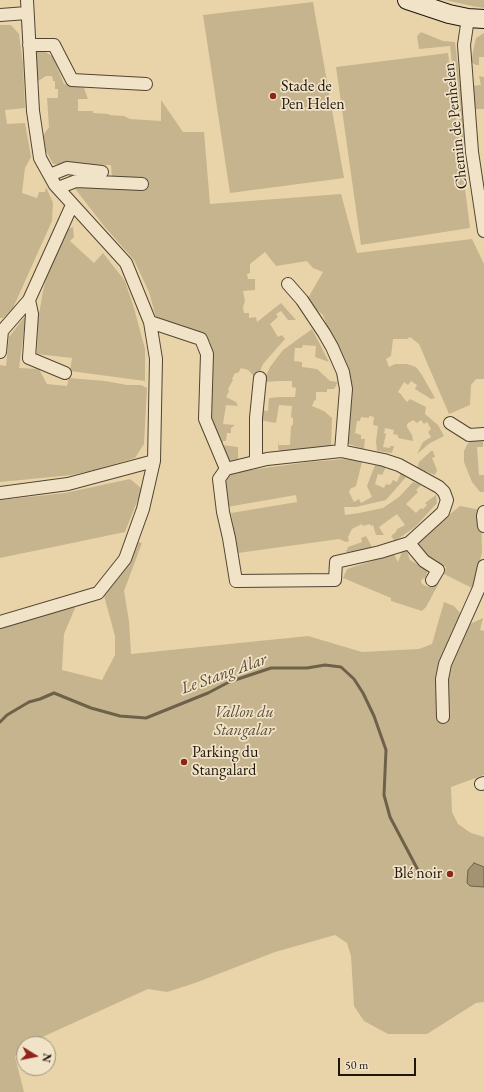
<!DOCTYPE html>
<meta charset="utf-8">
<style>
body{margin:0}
#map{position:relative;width:484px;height:1092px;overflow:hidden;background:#e9d4a9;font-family:"EB Garamond",serif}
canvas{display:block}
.north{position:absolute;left:16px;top:1036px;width:40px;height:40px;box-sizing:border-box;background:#f1e3c7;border:1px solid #9d917c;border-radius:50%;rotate:100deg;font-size:11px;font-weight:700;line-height:16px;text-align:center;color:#1e150b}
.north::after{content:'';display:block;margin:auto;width:14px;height:18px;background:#8f2418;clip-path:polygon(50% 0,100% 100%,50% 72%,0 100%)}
.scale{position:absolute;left:338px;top:1058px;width:78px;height:18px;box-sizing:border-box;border:2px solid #1e150b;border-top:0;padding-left:5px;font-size:12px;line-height:14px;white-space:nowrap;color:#1e150b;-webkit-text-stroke:3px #f1e3c7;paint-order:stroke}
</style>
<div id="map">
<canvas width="484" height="1092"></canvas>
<div class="north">N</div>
<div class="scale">50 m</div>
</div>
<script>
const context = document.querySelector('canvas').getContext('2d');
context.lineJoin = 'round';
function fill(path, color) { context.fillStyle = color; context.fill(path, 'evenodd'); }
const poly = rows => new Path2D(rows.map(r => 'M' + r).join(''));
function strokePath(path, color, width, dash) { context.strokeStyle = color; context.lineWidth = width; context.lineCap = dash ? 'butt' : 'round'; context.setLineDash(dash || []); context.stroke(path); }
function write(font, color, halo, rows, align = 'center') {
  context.font = font + ' "EB Garamond",serif'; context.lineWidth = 3.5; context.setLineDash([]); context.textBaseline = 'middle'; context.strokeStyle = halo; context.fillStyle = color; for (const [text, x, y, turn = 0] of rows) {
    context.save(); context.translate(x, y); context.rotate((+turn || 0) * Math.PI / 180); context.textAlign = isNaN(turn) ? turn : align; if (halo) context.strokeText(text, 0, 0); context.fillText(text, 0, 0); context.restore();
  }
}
fill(poly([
 [445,0,484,0,484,8,472,6],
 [313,2,344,178,230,193,203,15],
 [0,25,11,25,19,34,23,64,25,108,5,110,7,124,25,123,31,157,25,168,22,193,37,198,39,192,45,192,46,187,53,203,52,221,13,308,3,318,0,318],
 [421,32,443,41,455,42,468,150,462,150,450,46,419,49,417,36],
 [484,33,484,57,479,57,479,65,476,65,471,62,476,38],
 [43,50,53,57,64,84,84,88,88,99,78,99,78,111,93,111,93,113,109,114,109,115,124,116,130,119,161,121,161,100,183,132,204,132,210,204,341,194,357,253,472,239,484,264,484,379,476,379,471,385,470,405,449,414,419,344,410,337,407,339,393,339,391,356,386,359,389,367,395,364,407,364,416,367,422,375,435,398,431,399,415,389,417,385,411,381,408,385,404,382,398,392,402,395,402,396,407,402,410,399,426,407,425,414,438,425,444,436,430,443,417,454,423,442,431,437,428,432,431,429,427,422,424,424,421,420,417,423,413,420,407,424,407,427,412,435,413,441,398,438,398,435,393,434,394,430,385,428,384,433,386,434,383,447,390,448,390,446,394,446,392,453,377,451,376,441,378,426,373,425,374,417,369,416,369,418,361,417,360,421,357,421,355,433,361,435,361,439,365,439,364,449,346,443,352,394,323,315,313,307,308,298,323,272,313,268,307,261,276,266,265,252,250,264,250,273,247,274,248,279,255,279,255,290,243,291,245,301,243,307,244,313,249,313,249,318,256,317,257,322,281,303,296,320,288,320,281,311,276,314,278,317,270,324,278,337,282,335,285,339,263,364,257,379,248,370,241,368,238,373,235,373,232,379,233,380,228,389,229,391,226,397,236,402,238,406,226,405,223,424,235,425,231,428,231,433,227,433,226,441,223,441,222,445,238,447,238,459,228,461,211,428,210,340,207,354,201,339,158,325,149,292,134,260,104,226,73,186,112,178,111,165,53,164,42,143,44,134,49,127,47,98,58,98,58,89,55,89,55,81,53,81,52,76,46,76,35,83,34,68,37,51],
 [448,53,470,228,361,245,336,67],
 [479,76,484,77,484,109,475,109,471,86,481,85],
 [73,227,74,237,70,241,94,263,103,253,125,281,134,308,145,349,145,381,70,371,72,358,37,354,38,320,43,291,47,274,68,229],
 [26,315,19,368,39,369,47,384,67,386,69,378,105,381,127,385,141,385,147,388,144,444,135,458,94,470,72,475,0,482,0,365,6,366,9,337],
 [312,329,329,362,315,357,316,346,303,345,302,348,295,348,294,361,302,362,302,367,317,369,330,381,338,382,334,389,327,389,327,392,316,392,316,400,314,401,312,406,324,411,332,418,331,447,280,453,278,448,279,439,279,445,290,445,291,427,293,424,293,418,291,417,292,406,279,405,276,423,259,420,259,410,268,411,269,398,279,397,295,397,296,388,292,387,292,381,280,381,263,382,270,367,283,350],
 [476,438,484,439,483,442,483,447,477,447,479,475,484,475,484,492,480,492,472,482,464,462,464,451,468,443],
 [431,451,433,451,435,457,432,458,437,470,435,475,417,468,419,462],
 [343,459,357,460,362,462,356,486,350,489,349,492,354,502,359,499,361,503,372,497,367,486,375,465,386,467,382,475,378,474,375,484,384,488,386,484,390,485,393,480,397,482,401,473,406,477,386,500,356,507,344,507,345,515,359,513,383,508,399,497,413,482,421,485,416,490,418,492,406,504,416,513,421,508,423,509,427,505,425,503,436,495,437,503,415,527,395,541,391,536,396,532,397,529,405,525,397,514,379,527,384,535,376,535,373,525,371,526,370,524,363,526,362,524,352,529,348,537,349,541,346,542,339,539,238,553,231,513,297,502,296,495,227,507,224,478,227,473,309,462],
 [130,479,142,489,125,532,0,558,0,500,65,493],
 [460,506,481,510,482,553,472,588,444,574,446,567,422,555,415,543],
 [366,536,373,549,367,551,346,552,348,547,362,542,361,538],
 [134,541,142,543,124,591,129,621,131,654,308,636,362,652,419,649,432,644,444,602,454,606,470,624,483,618,480,630,484,631,484,775,451,787,452,812,458,824,471,833,484,837,484,1002,476,1003,427,1034,388,1034,364,1021,354,1006,351,956,347,943,335,935,275,952,195,983,167,992,148,989,27,1044,24,1044,20,1047,15,1057,24,1092,0,1092,0,627,75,604,75,608,64,634,62,670,102,680,115,655,115,636,103,592],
 [403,549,407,551,410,560,428,570,425,578,422,579,421,582,422,584,428,587,439,583,426,607,422,611,391,601,391,598,343,578,347,569,394,554,398,562]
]), '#c6b48e');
const water = poly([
 [474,863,484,867,484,887,470,886,467,883,468,870,474,863]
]);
fill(water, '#a49373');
strokePath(water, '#6e6149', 1);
strokePath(poly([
 [0,722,7,715,29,702,40,699,54,693,91,708,120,716,146,718,208,693,229,682,271,668,307,668,325,665,341,667,354,679,363,693,374,716,386,750,384,795,390,817,419,872]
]), '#6e6149', 3);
const street = poly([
 [0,15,27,13],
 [468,18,464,45,472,152,484,231],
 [29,45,54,45,72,80,146,84],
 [50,175,67,168,102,172],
 [58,188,76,181,142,184],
 [288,284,302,300,324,333,332,347,343,372,346,389,341,451],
 [29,300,32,314,29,358,65,373],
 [150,322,201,339,207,354,205,419,226,469,267,459,341,451,384,460,399,465,439,487,444,492,447,500,443,512,409,543,380,552,336,562,335,580,236,581,229,538,223,512,219,479,226,469],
 [0,331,2,331,29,300,72,205],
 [0,352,2,331],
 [450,423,469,435,484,434],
 [256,461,256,418,260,378],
 [0,493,68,484,154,461],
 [484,512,483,516,484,526],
 [409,543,424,561,438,570,432,580],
 [0,622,98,593,125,559,143,509,154,461,156,359,150,322,126,263,55,185,40,158,33,111,27,0],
 [443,717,442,679,445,664,479,588,484,566],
 [481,784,484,783]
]);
const secondary = poly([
 [407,0,449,14,468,18,484,19]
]);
strokePath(street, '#514532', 14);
strokePath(secondary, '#1e150b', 20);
strokePath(street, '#f1e3c7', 12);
strokePath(secondary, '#f1e3c7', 18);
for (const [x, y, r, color] of [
 [273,96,4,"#8f2418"],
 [184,762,4,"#8f2418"],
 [450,874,4,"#8f2418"]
]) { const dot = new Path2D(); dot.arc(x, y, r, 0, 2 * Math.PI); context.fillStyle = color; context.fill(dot); strokePath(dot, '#f1e3c7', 1.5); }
write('16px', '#1e150b', '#f1e3c7', [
 ["Stade de",281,87],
 ["Pen Helen",281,105],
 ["Parking du",192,753],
 ["Stangalard",192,771],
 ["Blé noir",442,874,"right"]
], 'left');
write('16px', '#1e150b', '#f1e3c7', [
 ["Chemin de Penhelen",456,126,-96]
]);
write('italic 16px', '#594d39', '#f1e3c7', [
 ["Vallon du",244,713],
 ["Stangalar",244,731]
]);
write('italic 17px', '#544735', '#f1e3c7', [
 ["Le Stang Alar",224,674,-20]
]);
</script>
